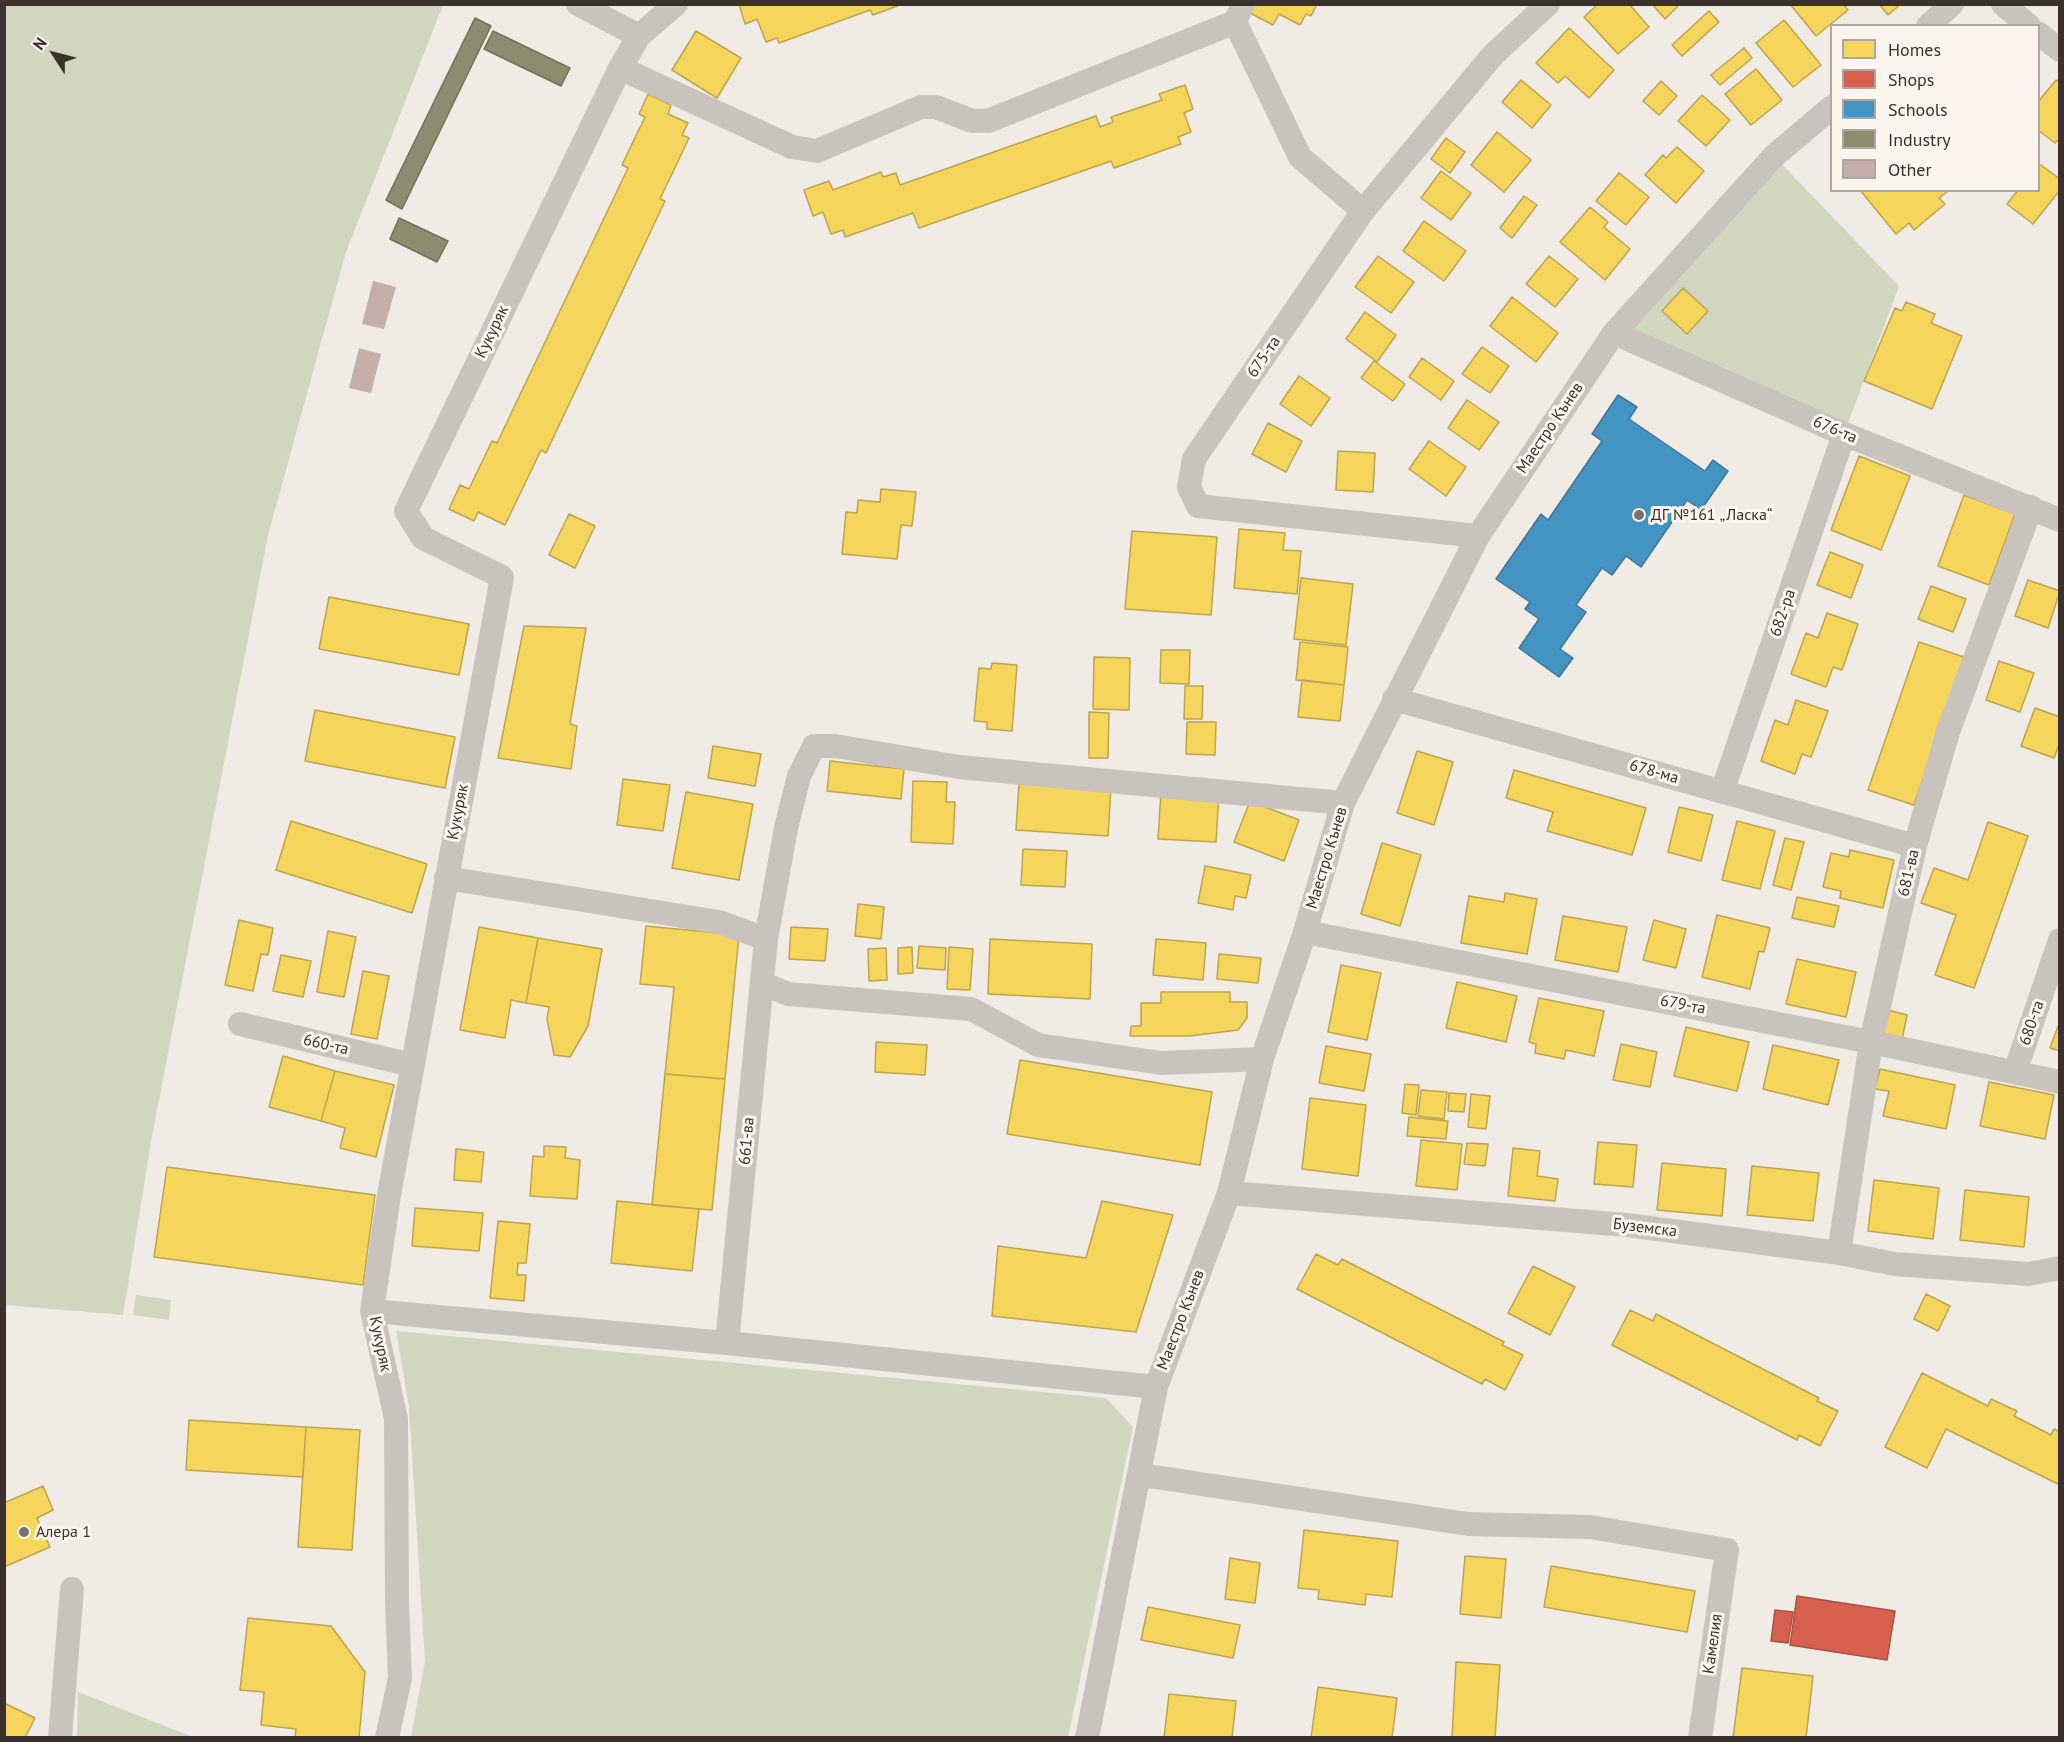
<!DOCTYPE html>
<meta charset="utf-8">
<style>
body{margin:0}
#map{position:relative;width:2064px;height:1742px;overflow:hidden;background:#f0ebe5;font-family:"PT Sans",sans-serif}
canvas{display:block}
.frame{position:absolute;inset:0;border:6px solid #3b302b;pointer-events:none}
.legend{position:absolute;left:1830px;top:24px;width:210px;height:168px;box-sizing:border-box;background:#fbf5ee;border:2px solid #aea6a0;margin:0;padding:8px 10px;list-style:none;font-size:18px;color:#3b302b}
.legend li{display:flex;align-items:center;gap:12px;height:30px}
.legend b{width:30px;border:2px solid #aea6a0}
.north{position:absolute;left:24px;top:24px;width:60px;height:60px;-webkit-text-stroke:4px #fbf5ee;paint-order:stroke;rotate:306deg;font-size:16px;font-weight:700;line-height:24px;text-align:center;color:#3b302b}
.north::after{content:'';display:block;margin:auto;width:21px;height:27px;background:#3b302b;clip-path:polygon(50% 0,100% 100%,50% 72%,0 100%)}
</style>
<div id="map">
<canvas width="2064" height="1742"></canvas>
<div class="frame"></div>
<ul class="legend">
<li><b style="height:16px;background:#f6d55c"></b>Homes</li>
<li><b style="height:16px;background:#d6604d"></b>Shops</li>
<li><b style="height:16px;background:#4393c3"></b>Schools</li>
<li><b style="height:16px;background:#8c8c6e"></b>Industry</li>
<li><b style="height:16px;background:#c3afa7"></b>Other</li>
</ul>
<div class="north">N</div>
</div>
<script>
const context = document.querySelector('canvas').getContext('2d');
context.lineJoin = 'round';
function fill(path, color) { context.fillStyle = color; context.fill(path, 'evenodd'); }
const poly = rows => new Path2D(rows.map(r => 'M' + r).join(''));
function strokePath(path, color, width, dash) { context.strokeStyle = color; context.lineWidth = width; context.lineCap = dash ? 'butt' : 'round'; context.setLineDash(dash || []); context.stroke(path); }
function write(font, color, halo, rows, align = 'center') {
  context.font = font + ' "PT Sans",sans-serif'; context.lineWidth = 6; context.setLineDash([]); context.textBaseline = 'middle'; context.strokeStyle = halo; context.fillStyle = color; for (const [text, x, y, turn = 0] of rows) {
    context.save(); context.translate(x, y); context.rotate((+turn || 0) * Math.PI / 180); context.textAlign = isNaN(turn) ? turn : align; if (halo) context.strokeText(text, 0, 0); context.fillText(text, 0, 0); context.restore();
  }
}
fill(poly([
 [4,5,443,5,346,252,268,535,152,1136,123,1315,5,1305],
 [1774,156,1899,286,1844,434,1614,333],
 [136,1295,171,1300,169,1320,133,1315],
 [396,1331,1106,1398,1133,1427,1068,1737,411,1737,425,1661,409,1407],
 [78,1692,193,1737,77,1737]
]), '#d1d6bf');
const homes = poly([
 [739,4,900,4,900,5,873,15,870,10,779,43,777,38,766,42,757,19,745,24,739,4],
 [1252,4,1317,4,1311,16,1306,14,1300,25,1279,14,1273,25,1248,12,1252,4],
 [1598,4,1629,4,1649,27,1618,54,1584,17,1598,4],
 [1652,4,1680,4,1665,19,1652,4],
 [1790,4,1843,4,1848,10,1816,36,1790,4],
 [1879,4,1901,4,1888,15,1879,4],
 [1709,11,1719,22,1682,56,1672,45,1709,11],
 [1784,20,1821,65,1793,87,1756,43,1784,20],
 [1569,28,1614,70,1589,98,1565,76,1558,83,1536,63,1569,28],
 [696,31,741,58,717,98,672,70,696,31],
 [1744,48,1752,58,1720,85,1711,75,1744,48],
 [1756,69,1782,100,1751,125,1725,94,1756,69],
 [1521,80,1551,105,1532,128,1502,102,1521,80],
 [2056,80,2060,82,2060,138,2055,143,2038,130,2038,102,2056,80],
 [1661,81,1677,96,1659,115,1643,101,1661,81],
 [1185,85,1193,109,1184,113,1191,132,1178,137,1181,144,1114,168,1111,161,919,228,913,213,845,237,843,230,831,234,823,212,813,216,804,190,829,181,833,190,881,172,883,177,896,173,900,185,1096,116,1100,127,1113,122,1111,117,1162,100,1159,94,1185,85],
 [648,94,671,105,668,114,688,123,682,135,689,138,660,199,665,201,546,453,541,450,505,525,478,512,474,521,449,509,460,485,469,489,492,441,497,443,628,168,622,165,645,117,639,114,648,94],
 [1702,95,1730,120,1706,146,1678,121,1702,95],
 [1497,132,1531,160,1504,192,1471,165,1497,132],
 [1446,138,1465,152,1450,173,1431,159,1446,138],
 [1677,147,1704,171,1676,203,1645,175,1663,155,1666,158,1677,147],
 [2038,163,2060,179,2060,190,2033,224,2007,204,2018,190,2038,190,2038,163],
 [1441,171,1471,193,1451,220,1421,198,1441,171],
 [1619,173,1649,197,1626,225,1596,201,1619,173],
 [1860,190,1948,190,1948,191,1939,198,1945,204,1914,230,1909,223,1896,234,1860,190],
 [1524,196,1537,205,1512,238,1500,228,1524,196],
 [1590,207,1608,222,1604,227,1630,249,1605,280,1560,242,1590,207],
 [1424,221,1466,251,1444,281,1403,251,1424,221],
 [1378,256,1414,282,1391,313,1355,287,1378,256],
 [1549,256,1578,279,1555,307,1526,284,1549,256],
 [1683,288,1708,311,1687,334,1662,311,1683,288],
 [1512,297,1558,333,1536,362,1490,326,1512,297],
 [1906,302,1935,314,1931,323,1962,336,1932,409,1864,381,1895,308,1902,311,1906,302],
 [1365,312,1396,335,1377,362,1346,339,1365,312],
 [1482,347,1509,366,1490,393,1462,374,1482,347],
 [1422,358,1454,381,1441,400,1409,377,1422,358],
 [1374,361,1405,384,1393,401,1361,378,1374,361],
 [1299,376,1330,398,1311,426,1280,404,1299,376],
 [1467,400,1499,422,1479,450,1448,428,1467,400],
 [1268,423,1302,441,1286,472,1252,454,1268,423],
 [1429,441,1466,467,1446,496,1409,469,1429,441],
 [1338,451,1375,453,1373,492,1336,490,1338,451],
 [1859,456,1910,476,1881,550,1831,530,1859,456],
 [881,489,916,492,912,526,901,525,897,559,842,554,846,512,857,513,858,500,880,502,881,489],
 [1964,495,2015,514,1989,585,1938,566,1964,495],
 [569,514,595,526,575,568,549,555,569,514],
 [1239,529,1285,533,1283,550,1301,551,1297,594,1234,588,1239,529],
 [1132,531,1217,537,1211,615,1125,609,1132,531],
 [1830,552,1863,565,1851,598,1817,585,1830,552],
 [1301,578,1353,584,1346,645,1294,639,1301,578],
 [2028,580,2060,591,2048,628,2015,616,2028,580],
 [1931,586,1966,599,1953,632,1918,619,1931,586],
 [329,597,469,624,459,675,319,649,329,597],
 [1827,613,1858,624,1842,670,1833,667,1826,687,1791,674,1806,633,1818,638,1827,613],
 [524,626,586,628,570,724,577,726,571,769,498,758,524,626],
 [1300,642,1348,647,1344,685,1296,680,1300,642],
 [1919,642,1964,657,1914,805,1868,790,1919,642],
 [1161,650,1190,650,1189,684,1160,683,1161,650],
 [1094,657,1130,658,1129,710,1093,709,1094,657],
 [1999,661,2034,673,2020,712,1986,700,1999,661],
 [992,663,1017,665,1012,731,987,729,987,722,974,721,979,668,991,669,992,663],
 [1302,680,1344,685,1340,721,1298,717,1302,680],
 [1185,686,1203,686,1202,719,1184,719,1185,686],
 [1796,700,1828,711,1811,757,1802,754,1795,774,1761,761,1775,720,1788,725,1796,700],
 [2035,708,2060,717,2060,742,2054,758,2021,746,2035,708],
 [315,710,455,737,445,788,305,761,315,710],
 [1089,712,1109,713,1108,758,1089,758,1089,712],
 [1187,722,1216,722,1215,755,1186,754,1187,722],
 [713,746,761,754,755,786,708,778,713,746],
 [1417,751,1453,762,1434,825,1397,813,1417,751],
 [830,761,904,769,901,799,827,791,830,761],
 [1514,770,1646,808,1632,855,1547,831,1553,812,1506,798,1514,770],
 [623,779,670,785,663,831,617,825,623,779],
 [913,781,947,782,946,802,955,802,953,844,911,842,913,781],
 [1019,782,1111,787,1108,836,1016,830,1019,782],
 [686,792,753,804,739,880,672,868,686,792],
 [1161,792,1219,794,1216,842,1158,839,1161,792],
 [1250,801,1299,820,1284,861,1234,842,1250,801],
 [1679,807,1713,815,1701,861,1668,852,1679,807],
 [291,821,427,864,412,913,276,870,291,821],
 [1737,821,1775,831,1760,889,1722,880,1737,821],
 [1988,822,2028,836,1974,988,1935,975,1956,915,1921,903,1934,868,1968,880,1988,822],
 [1785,838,1804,842,1791,890,1773,885,1785,838],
 [1382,843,1421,855,1400,926,1361,914,1382,843],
 [1023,849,1067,851,1065,887,1021,885,1023,849],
 [1850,850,1894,860,1883,908,1840,898,1841,891,1823,887,1831,853,1849,857,1850,850],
 [1205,866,1251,875,1246,898,1235,896,1233,910,1198,903,1205,866],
 [1505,893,1537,899,1527,954,1461,943,1469,896,1504,902,1505,893],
 [1797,897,1839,906,1834,927,1792,918,1797,897],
 [858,904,884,907,881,939,855,936,858,904],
 [1717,915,1770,928,1764,952,1759,951,1750,989,1702,977,1717,915],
 [1563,916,1627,927,1618,972,1555,960,1563,916],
 [239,920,273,928,268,955,261,954,253,991,225,985,239,920],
 [1654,920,1686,929,1676,968,1643,960,1654,920],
 [646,926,739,935,725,1079,665,1074,674,987,640,984,646,926],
 [479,927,538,938,526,1003,511,1000,505,1038,460,1030,479,927],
 [791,927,828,929,825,961,789,959,791,927],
 [328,931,356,937,344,997,317,992,328,931],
 [538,938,602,949,588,1026,570,1057,554,1055,547,1019,549,1007,526,1003,538,938],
 [990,939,1092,944,1090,999,988,994,990,939],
 [1156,939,1206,943,1203,980,1153,975,1156,939],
 [919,946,946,948,945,970,917,968,919,946],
 [912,947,913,973,898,974,898,948,912,947],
 [949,947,973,949,970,990,947,989,949,947],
 [886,948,887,980,869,981,868,949,886,948],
 [1219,954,1261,958,1258,983,1217,979,1219,954],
 [281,955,311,961,303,997,273,991,281,955],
 [1797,959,1856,972,1846,1017,1786,1004,1797,959],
 [1341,965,1381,973,1367,1040,1328,1032,1341,965],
 [363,971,389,976,377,1039,351,1034,363,971],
 [1457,982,1517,996,1506,1042,1446,1028,1457,982],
 [1161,992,1230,992,1230,1002,1247,1002,1247,1018,1238,1030,1189,1036,1130,1036,1131,1026,1141,1026,1141,1003,1161,1003,1161,992],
 [1539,998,1604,1011,1594,1056,1566,1050,1564,1059,1535,1053,1536,1044,1529,1042,1539,998],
 [1888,1010,1907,1015,1902,1040,1883,1036,1888,1010],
 [2060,1021,2060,1051,2050,1048,2060,1021],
 [1686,1027,1749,1042,1737,1091,1674,1076,1686,1027],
 [876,1042,927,1045,925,1075,875,1072,876,1042],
 [1621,1044,1657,1052,1650,1087,1613,1080,1621,1044],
 [1773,1045,1839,1060,1828,1105,1763,1089,1773,1045],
 [1326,1046,1371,1054,1364,1091,1319,1083,1326,1046],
 [283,1056,335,1071,321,1121,269,1107,283,1056],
 [1020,1060,1212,1092,1200,1165,1007,1134,1020,1060],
 [1880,1069,1955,1085,1946,1129,1883,1116,1889,1091,1875,1089,1880,1069],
 [335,1071,394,1085,376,1157,340,1148,345,1128,321,1121,335,1071],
 [665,1074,725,1079,712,1210,652,1205,665,1074],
 [1989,1082,2054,1095,2045,1139,1980,1126,1989,1082],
 [1405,1084,1419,1085,1416,1115,1402,1113,1405,1084],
 [1421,1090,1447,1092,1444,1119,1418,1116,1421,1090],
 [1449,1093,1466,1094,1464,1112,1448,1111,1449,1093],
 [1471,1094,1490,1096,1486,1129,1468,1127,1471,1094],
 [1310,1098,1366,1105,1358,1176,1302,1169,1310,1098],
 [1409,1117,1448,1121,1446,1139,1407,1136,1409,1117],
 [1421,1140,1462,1144,1457,1190,1416,1186,1421,1140],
 [1598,1142,1637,1145,1633,1187,1594,1184,1598,1142],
 [1467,1143,1488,1144,1485,1166,1464,1164,1467,1143],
 [544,1146,566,1147,565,1158,580,1160,577,1199,530,1196,533,1156,544,1157,544,1146],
 [1513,1148,1540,1151,1537,1176,1558,1179,1555,1201,1508,1196,1513,1148],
 [456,1149,484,1152,481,1182,454,1180,456,1149],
 [1662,1163,1726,1169,1722,1216,1657,1210,1662,1163],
 [1752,1166,1819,1173,1813,1221,1747,1215,1752,1166],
 [167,1167,375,1195,363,1285,154,1257,167,1167],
 [1874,1180,1939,1188,1933,1239,1868,1231,1874,1180],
 [1965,1190,2029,1197,2024,1247,1960,1240,1965,1190],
 [617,1201,699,1209,692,1271,611,1263,617,1201],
 [1102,1201,1173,1215,1136,1332,992,1316,998,1246,1086,1258,1102,1201],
 [415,1208,483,1213,479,1251,412,1246,415,1208],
 [498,1221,530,1224,526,1263,518,1263,517,1275,526,1275,524,1301,490,1298,498,1221],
 [1316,1254,1338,1265,1342,1259,1504,1342,1502,1345,1523,1355,1505,1390,1485,1379,1482,1384,1297,1289,1316,1254],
 [1533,1266,1575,1287,1550,1335,1508,1313,1533,1266],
 [1926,1294,1950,1306,1938,1331,1914,1319,1926,1294],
 [1630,1310,1653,1321,1656,1314,1819,1398,1817,1401,1838,1411,1820,1446,1799,1435,1797,1440,1612,1345,1630,1310],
 [1922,1373,1988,1406,1991,1399,2017,1411,2014,1416,2051,1435,2054,1429,2060,1432,2060,1485,1946,1429,1927,1468,1885,1447,1922,1373],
 [189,1420,306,1427,303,1477,186,1470,189,1420],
 [306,1427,360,1430,352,1550,298,1547,306,1427],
 [43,1486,53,1510,37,1518,50,1547,4,1567,4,1503,43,1486],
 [1304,1530,1398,1541,1392,1597,1366,1594,1365,1605,1318,1599,1319,1590,1298,1588,1304,1530],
 [1465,1556,1506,1559,1501,1618,1460,1614,1465,1556],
 [1230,1558,1260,1563,1255,1603,1225,1599,1230,1558],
 [1551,1566,1695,1591,1687,1632,1544,1607,1551,1566],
 [1148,1607,1240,1625,1233,1658,1141,1640,1148,1607],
 [248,1618,331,1626,365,1672,359,1738,295,1738,296,1729,261,1725,264,1692,240,1690,248,1618],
 [1456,1662,1500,1665,1495,1738,1452,1738,1456,1662],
 [1742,1668,1813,1676,1806,1738,1733,1738,1742,1668],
 [1318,1687,1397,1698,1392,1738,1311,1738,1318,1687],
 [1169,1694,1236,1701,1232,1738,1164,1738,1169,1694],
 [4,1703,35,1718,25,1738,4,1738,4,1703]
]);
fill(homes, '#f6d55c');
strokePath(homes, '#bea44d', 1.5);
const shops = poly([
 [1797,1596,1895,1611,1887,1660,1790,1645,1797,1596],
 [1775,1610,1793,1612,1788,1643,1771,1641,1775,1610]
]);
fill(shops, '#d6604d');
strokePath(shops, '#a85243', 1.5);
const schools = poly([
 [1618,395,1637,407,1629,419,1705,471,1713,460,1728,471,1701,510,1687,500,1641,567,1626,556,1612,575,1602,568,1576,605,1586,612,1560,649,1573,658,1559,677,1519,648,1539,619,1525,609,1530,602,1496,579,1541,514,1548,520,1602,441,1592,434,1618,395]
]);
fill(schools, '#4393c3');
strokePath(schools, '#417595', 1.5);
const industry = poly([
 [475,18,491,26,402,209,386,200,475,18],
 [493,31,570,68,561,86,484,49,493,31],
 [399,218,448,241,437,262,390,239,399,218]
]);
fill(industry, '#8c8c6e');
strokePath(industry, '#74705a', 1.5);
fill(poly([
 [373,281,396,287,384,329,362,324],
 [359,348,381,354,371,393,349,388]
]), '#c3afa7');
strokePath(poly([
 [578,4,639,36],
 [2003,4,2029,26],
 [1235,22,1300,157,1363,211],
 [1928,26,1952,4],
 [2038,33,2060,50],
 [620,68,792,147,817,151,921,107,936,107,972,121,988,121,1235,22,1243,4],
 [1614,333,1844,434,2060,520],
 [1478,536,1198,506,1189,487,1194,459,1363,211,1493,55,1548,4],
 [1394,699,1915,846],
 [1722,792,1844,434],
 [446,878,719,922,766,939],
 [1305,932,1871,1042,2060,1082],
 [762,983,788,994,971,1009,1038,1045,1161,1063,1262,1059],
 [240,1024,412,1065],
 [2015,1072,2060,940],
 [1229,1193,1627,1225,1839,1253,1895,1264,2028,1274,2060,1268],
 [1839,1253,1871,1042,1915,846,1948,732,2031,507],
 [372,1311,727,1343,1156,1387],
 [727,1343,766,939,786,828,799,776,814,746,835,746,959,767,1343,803],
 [1141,1475,1468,1524,1590,1527,1727,1550,1700,1738],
 [60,1738,72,1589],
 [387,1738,400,1678,397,1601,396,1419,372,1311,389,1195,502,577,423,538,406,511,620,68,639,36,676,4],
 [1087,1738,1156,1387,1229,1193,1262,1059,1305,932,1343,803,1478,536,1614,333,1774,156,1832,107]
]), '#c9c3be', 24);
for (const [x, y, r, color] of [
 [1639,515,6,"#7a716c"],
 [24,1532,6,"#7a716c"]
]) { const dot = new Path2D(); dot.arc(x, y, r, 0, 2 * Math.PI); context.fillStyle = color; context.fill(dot); strokePath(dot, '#fbf5ee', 2); }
write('16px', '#3b302b', '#fbf5ee', [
 ["Кукуряк",492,332,-64],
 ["675-та",1264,357,-56],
 ["Маестро Кънев",1550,428,-56],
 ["676-та",1835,430,23],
 ["682-ра",1783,613,-71],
 ["678-ма",1654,772,16],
 ["Кукуряк",458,812,-79],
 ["Маестро Кънев",1327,858,-73],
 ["681-ва",1909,873,-77],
 ["679-та",1683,1005,11],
 ["680-та",2032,1023,-71],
 ["660-та",326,1045,13],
 ["661-ва",747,1141,-85],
 ["Буземска",1645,1228,7],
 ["Маестро Кънев",1181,1320,-69],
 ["Кукуряк",380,1344,78],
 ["Камелия",1713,1644,-82]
]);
write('16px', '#3b302b', '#fbf5ee', [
 ["ДГ №161 „Ласка“",1651,515],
 ["Алера 1",36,1532]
], 'left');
</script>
